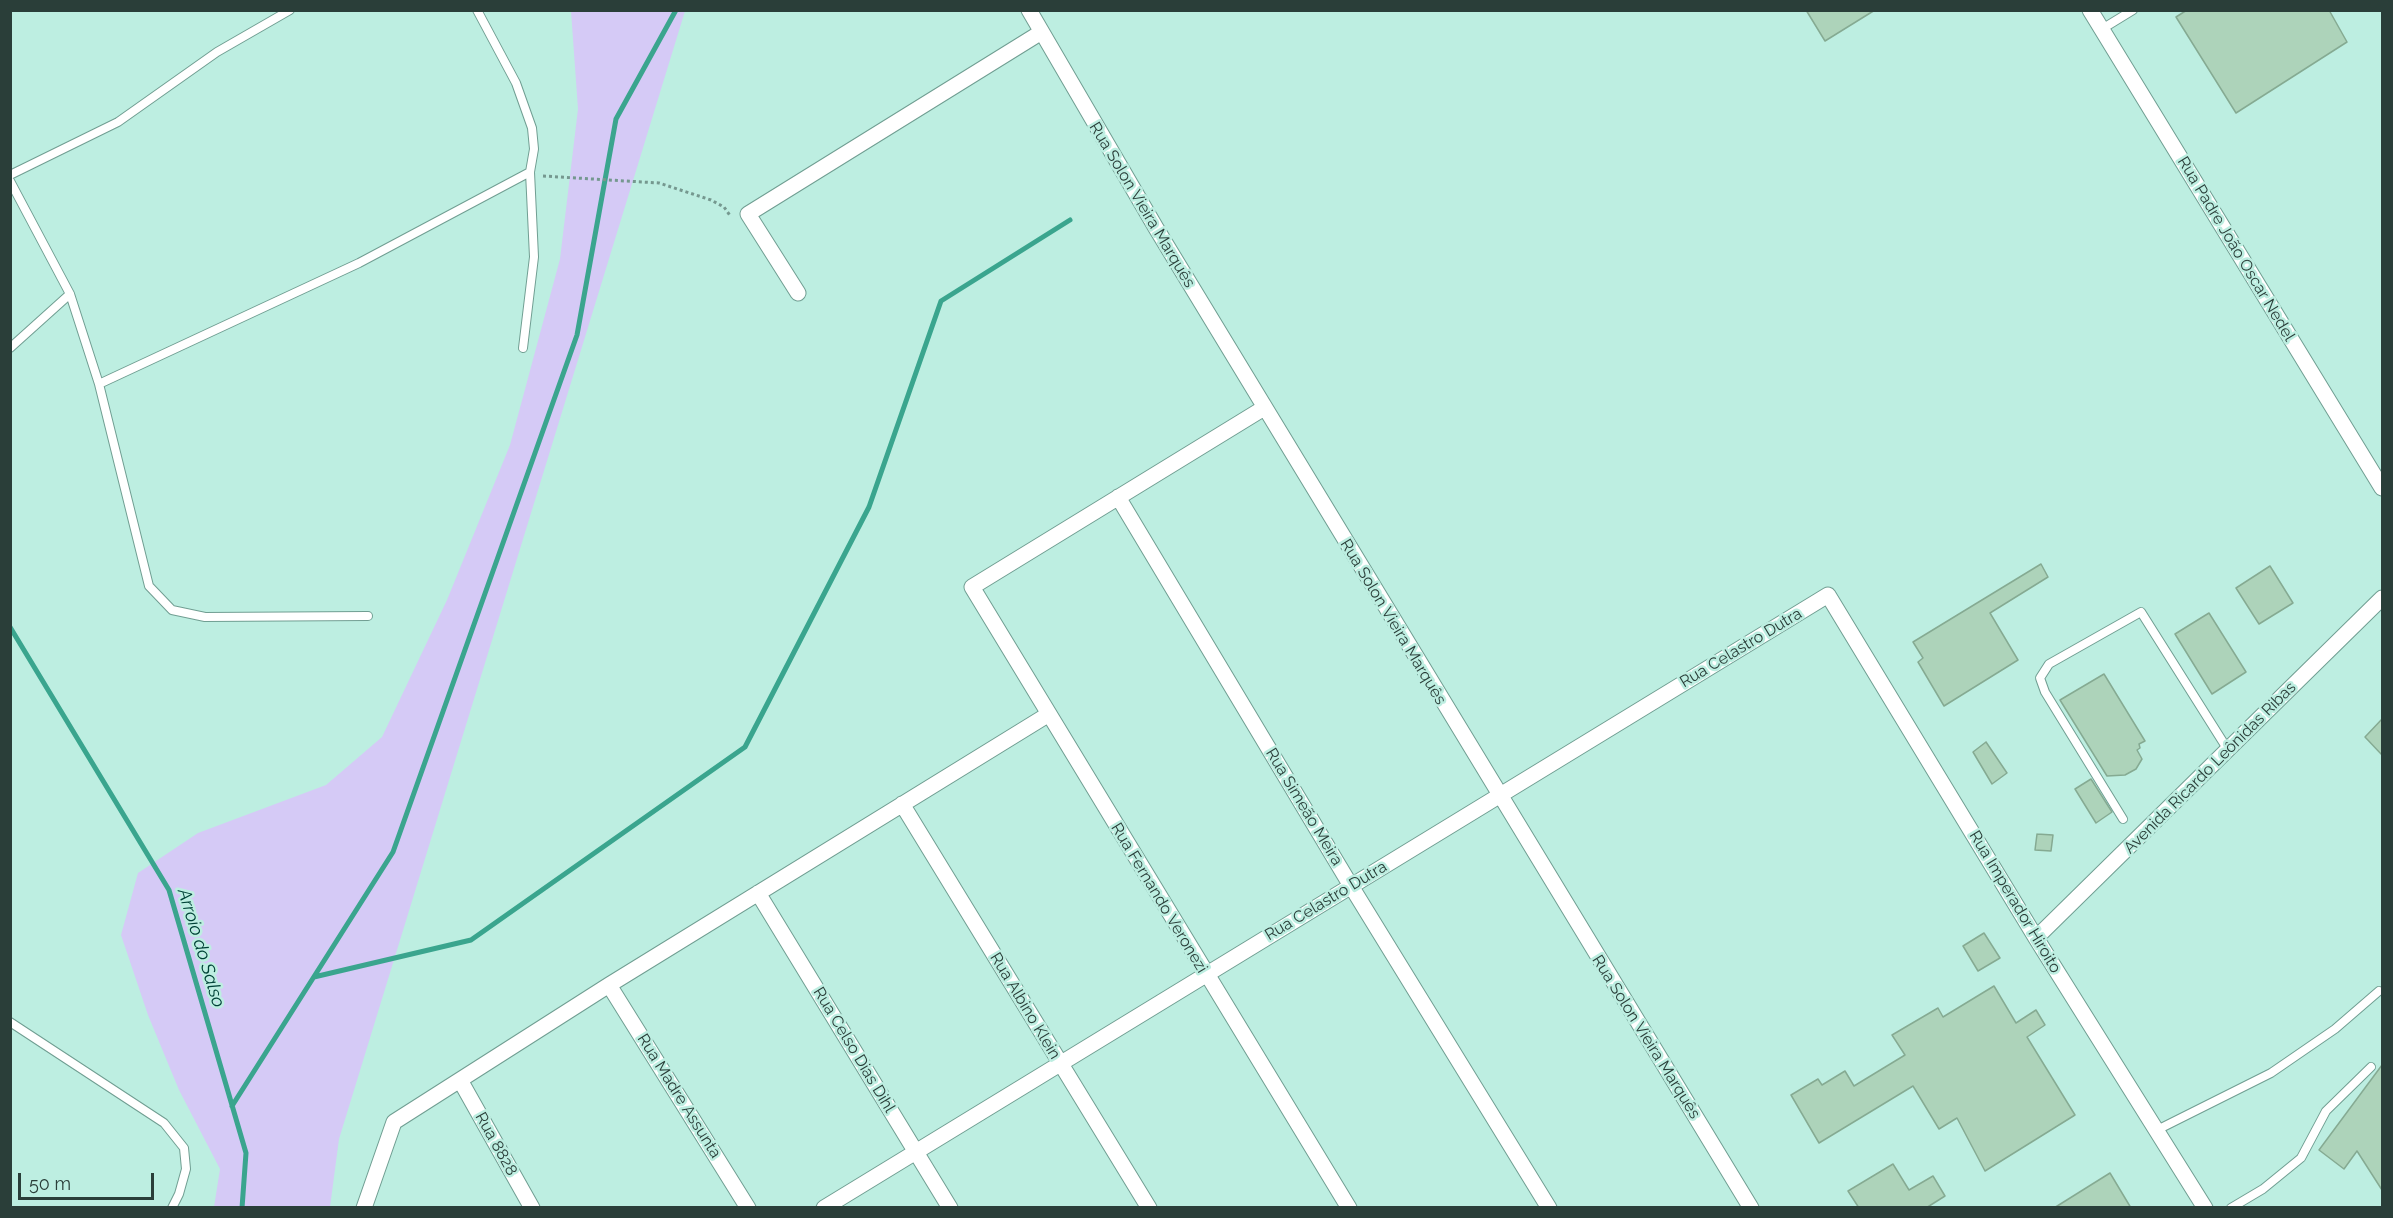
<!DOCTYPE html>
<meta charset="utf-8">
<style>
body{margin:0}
#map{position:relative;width:2393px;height:1218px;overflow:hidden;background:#bdeee1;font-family:Raleway,sans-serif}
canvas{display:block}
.frame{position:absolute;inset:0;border:12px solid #2a3e39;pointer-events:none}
.scale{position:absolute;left:18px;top:1173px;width:136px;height:27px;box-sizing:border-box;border:3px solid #2a3e39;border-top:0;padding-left:8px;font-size:18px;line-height:21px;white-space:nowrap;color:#2a3e39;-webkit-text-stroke:4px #bdeee1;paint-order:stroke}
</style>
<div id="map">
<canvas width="2393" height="1218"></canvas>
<div class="frame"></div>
<div class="scale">50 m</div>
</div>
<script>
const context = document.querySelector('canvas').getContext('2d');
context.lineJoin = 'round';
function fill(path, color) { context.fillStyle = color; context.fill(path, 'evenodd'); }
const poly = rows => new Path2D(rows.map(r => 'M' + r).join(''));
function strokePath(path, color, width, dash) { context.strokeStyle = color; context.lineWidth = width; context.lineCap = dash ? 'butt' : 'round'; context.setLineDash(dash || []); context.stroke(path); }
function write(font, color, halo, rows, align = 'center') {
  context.font = font + ' Raleway,sans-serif'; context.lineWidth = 5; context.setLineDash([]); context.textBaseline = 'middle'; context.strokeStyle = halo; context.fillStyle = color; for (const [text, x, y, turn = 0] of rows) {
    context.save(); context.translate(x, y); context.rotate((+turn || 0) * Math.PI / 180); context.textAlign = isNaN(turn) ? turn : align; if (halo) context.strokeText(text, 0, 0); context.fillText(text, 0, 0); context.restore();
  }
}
fill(poly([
 [571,11,685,11,339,1139,330,1207,214,1207,220,1169,179,1090,148,1015,121,935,138,873,198,833,326,785,382,737,447,600,510,445,560,259,578,109]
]), '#d5caf6');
strokePath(poly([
 [10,627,169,890,246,1153,242,1208],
 [314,977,471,940,745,747,869,507,941,301,1070,220],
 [232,1106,393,852,577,335,616,119,676,10]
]), '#3aa58e', 5);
const building = poly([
 [1806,10,1875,10,1825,41,1806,10],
 [2187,10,2329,10,2347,42,2236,113,2176,17,2187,10],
 [2041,564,2048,577,1990,613,2018,660,1944,706,1918,662,1923,658,1913,642,2041,564],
 [2270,566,2293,603,2259,624,2236,588,2270,566],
 [2209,613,2246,672,2212,694,2175,634,2209,613],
 [2104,674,2145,741,2139,744,2140,748,2137,750,2142,759,2136,769,2125,775,2107,776,2060,700,2104,674],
 [2382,719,2382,755,2365,737,2382,719],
 [1986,742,2007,773,1992,784,1973,752,1986,742],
 [2091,779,2112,812,2096,823,2075,789,2091,779],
 [2037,834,2053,835,2051,851,2035,850,2037,834],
 [1984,933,2000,958,1978,971,1963,946,1984,933],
 [1994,986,2016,1023,2036,1010,2045,1025,2027,1037,2075,1115,1985,1171,1957,1118,1939,1129,1913,1086,1819,1143,1791,1095,1818,1079,1822,1085,1845,1071,1854,1086,1905,1055,1892,1035,1938,1008,1943,1017,1994,986],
 [2382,1065,2382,1190,2357,1151,2344,1169,2319,1150,2382,1065],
 [1893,1164,1909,1190,1933,1176,1945,1196,1926,1208,1859,1208,1848,1191,1893,1164],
 [2110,1173,2131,1208,2054,1208,2110,1173]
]);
fill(building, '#add3ba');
strokePath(building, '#85aa92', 1.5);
const service = poly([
 [477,10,516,83,532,128,534,149,530,172,534,257,523,348],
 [2102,29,2133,10],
 [10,175,118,122,217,52,290,10],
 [10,181,70,294,99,384,149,586,172,610,205,617,368,616],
 [10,348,70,294],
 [99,384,359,263,530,172],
 [2123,819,2045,692,2040,678,2049,664,2141,612,2228,750],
 [10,1022,164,1123,184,1148,186,1169,179,1194,172,1208],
 [2157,1130,2271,1073,2335,1029,2379,991],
 [2231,1208,2263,1189,2301,1158,2326,1111,2371,1067]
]);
const minor = poly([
 [1029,10,1156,228,1751,1208],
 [2090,10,2382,488],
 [798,293,748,214,1040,33],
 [1264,408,972,587,1349,1208],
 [1118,497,1351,886,1549,1208],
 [902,804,1149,1208],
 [758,893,950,1208],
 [2036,938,2382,598],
 [609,985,748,1208],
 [460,1080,532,1208],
 [364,1208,394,1122,609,985,1049,714],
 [824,1208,1828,595,2036,938,2205,1208]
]);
strokePath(service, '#709e92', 10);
strokePath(minor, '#709e92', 17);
strokePath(poly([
 [543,176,659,183,711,200,724,207,731,217]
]), '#75988f', 3, [3, 3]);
strokePath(service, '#fff', 8);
strokePath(minor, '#fff', 15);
write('16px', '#2a3e39', '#bdeee1', [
 ["Rua Solon Vieira Marquês",1142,205,59],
 ["Rua Padre João Oscar Nedel",2236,249,59],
 ["Rua Solon Vieira Marquês",1393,622,59],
 ["Rua Celastro Dutra",1741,648,-31],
 ["Avenida Ricardo Leônidas Ribas",2210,768,-45],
 ["Rua Simeão Meira",1304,807,59],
 ["Rua Fernando Veronezi",1159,898,59],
 ["Rua Celastro Dutra",1326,901,-31],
 ["Rua Imperador Hiroito",2015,902,59],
 ["Rua Albino Klein",1025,1006,59],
 ["Rua Solon Vieira Marquês",1646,1037,58],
 ["Rua Celso Dias Dihl",854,1050,59],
 ["Rua Madre Assunta",679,1096,58],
 ["Rua 8828",496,1144,61]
]);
write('italic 18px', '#004237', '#bdeee1', [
 ["Arroio do Salso",201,948,73]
]);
</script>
